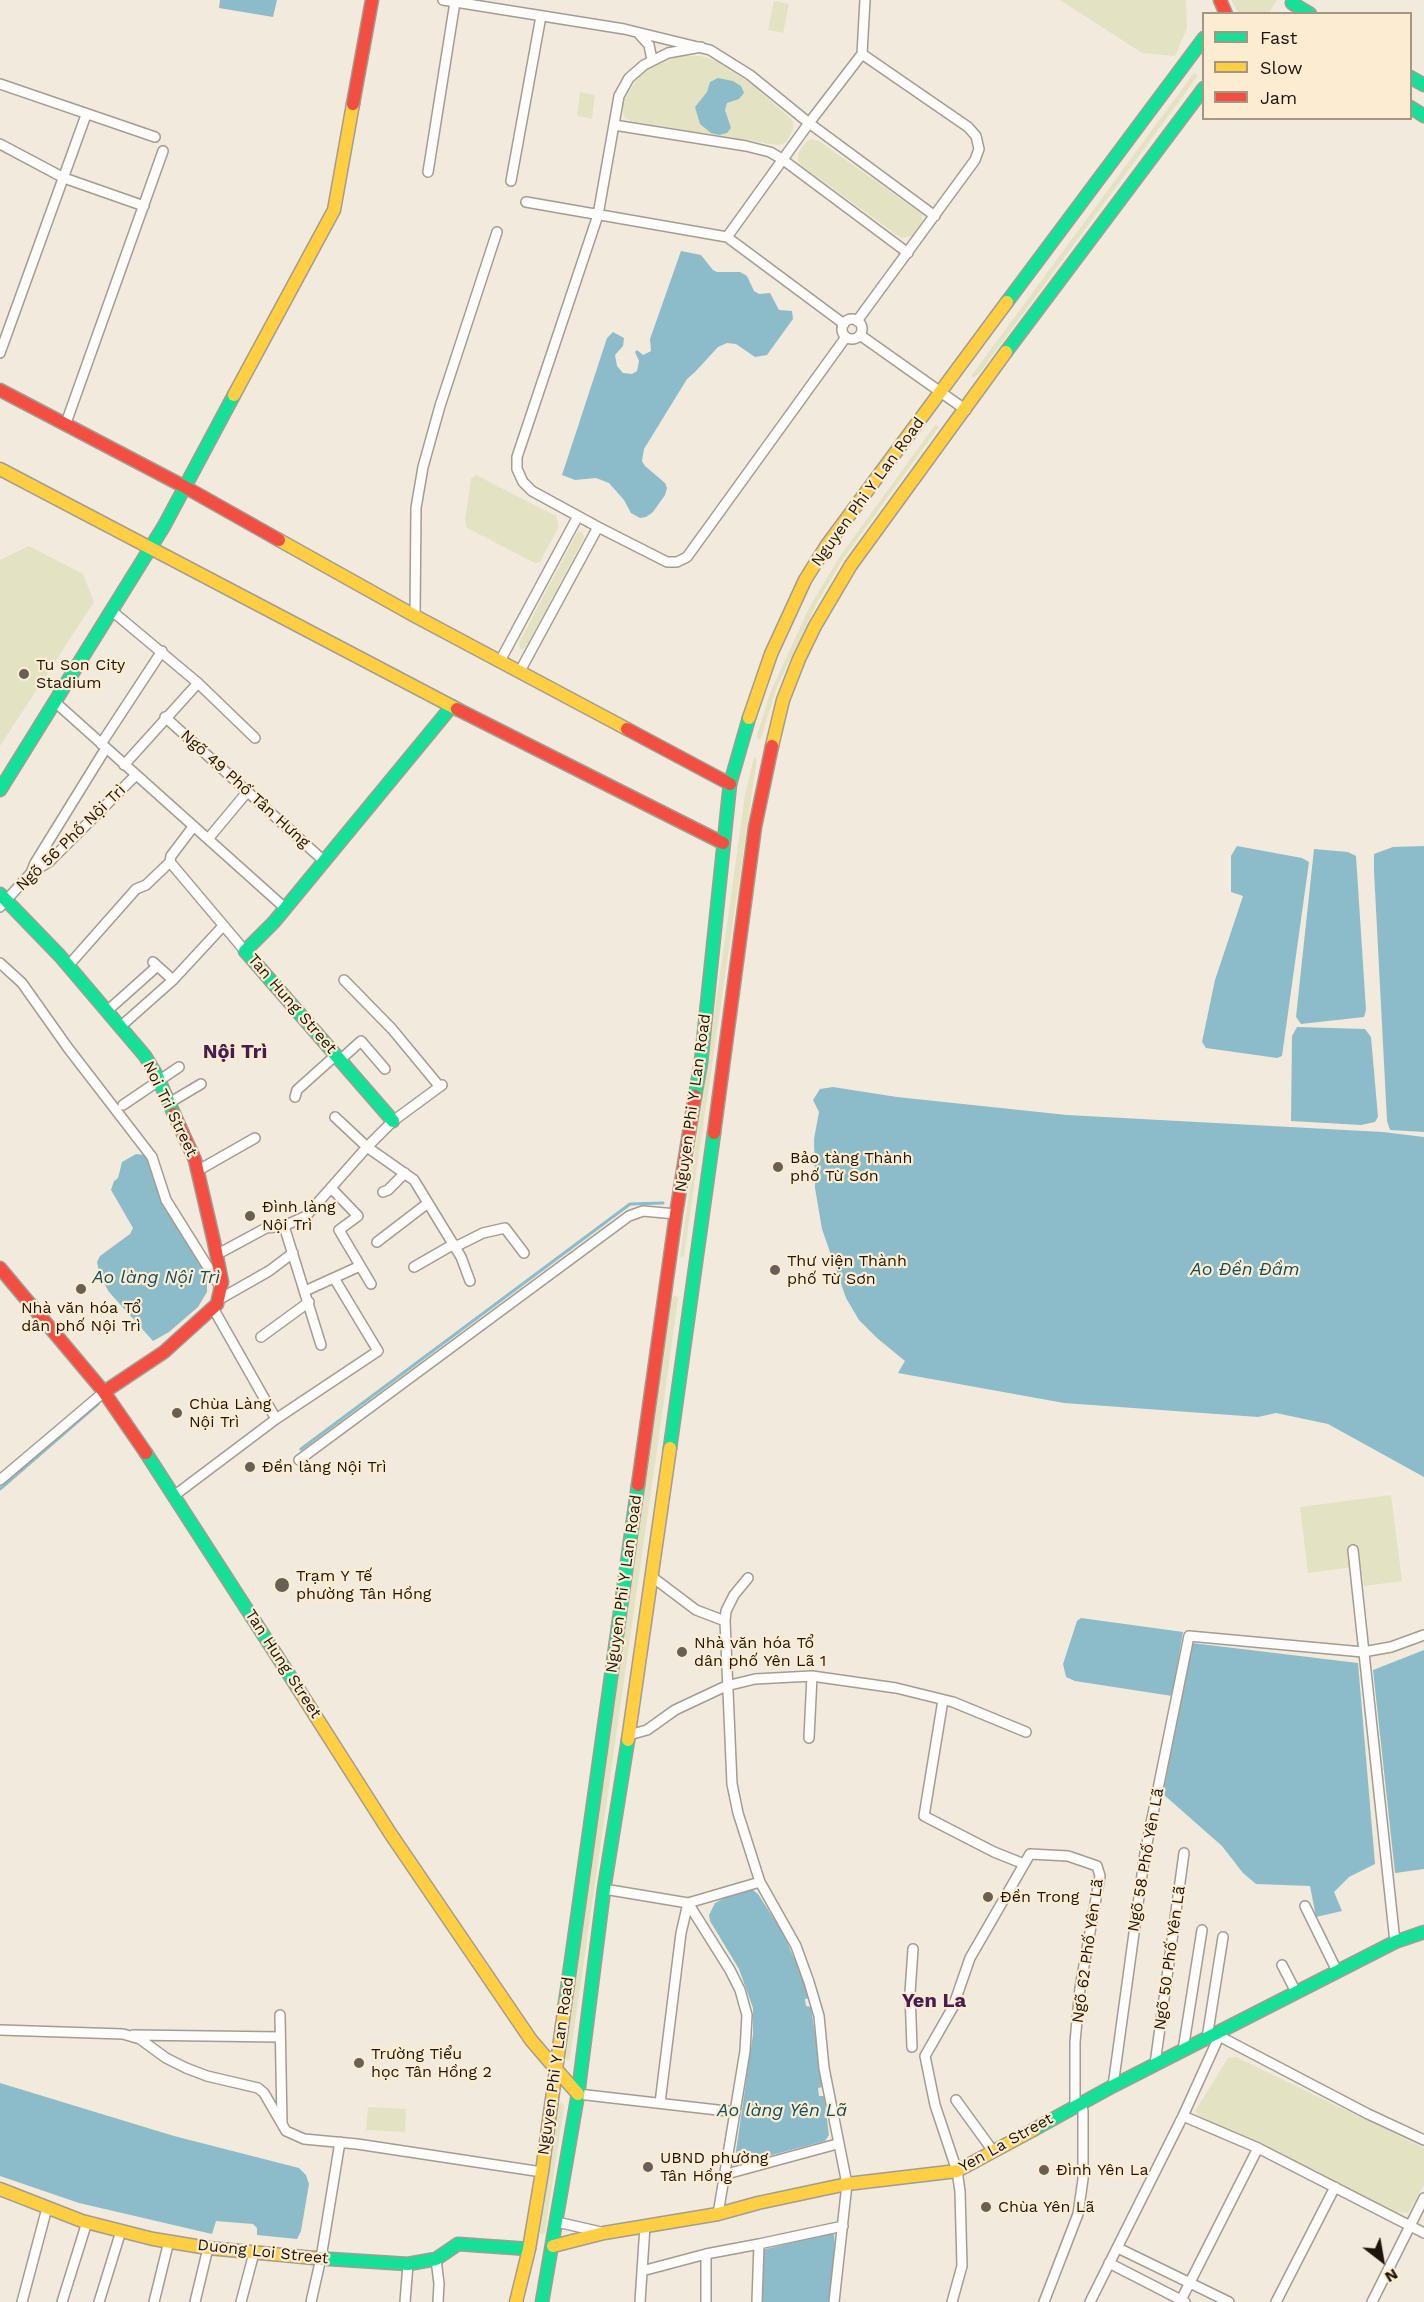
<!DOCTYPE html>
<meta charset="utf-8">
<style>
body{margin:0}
#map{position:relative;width:1424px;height:2302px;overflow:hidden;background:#f2eadc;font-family:"Work Sans",sans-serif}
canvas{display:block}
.legend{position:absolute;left:1202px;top:12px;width:210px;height:108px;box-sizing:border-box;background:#fcecd2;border:2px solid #a39682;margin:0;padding:8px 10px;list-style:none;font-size:18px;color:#1d150a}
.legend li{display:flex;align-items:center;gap:12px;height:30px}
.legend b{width:30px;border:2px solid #a39682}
.north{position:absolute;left:1352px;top:2230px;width:60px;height:60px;-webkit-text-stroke:4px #fcecd2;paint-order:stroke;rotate:149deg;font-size:16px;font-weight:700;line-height:24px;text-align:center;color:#1d150a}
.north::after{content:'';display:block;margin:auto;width:21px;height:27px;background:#1d150a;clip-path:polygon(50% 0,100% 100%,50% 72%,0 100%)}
</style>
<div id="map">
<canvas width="1424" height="2302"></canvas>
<ul class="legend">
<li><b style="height:8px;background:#16e098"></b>Fast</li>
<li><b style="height:8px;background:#ffcf43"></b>Slow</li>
<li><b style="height:8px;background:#f24e42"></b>Jam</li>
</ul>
<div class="north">N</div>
</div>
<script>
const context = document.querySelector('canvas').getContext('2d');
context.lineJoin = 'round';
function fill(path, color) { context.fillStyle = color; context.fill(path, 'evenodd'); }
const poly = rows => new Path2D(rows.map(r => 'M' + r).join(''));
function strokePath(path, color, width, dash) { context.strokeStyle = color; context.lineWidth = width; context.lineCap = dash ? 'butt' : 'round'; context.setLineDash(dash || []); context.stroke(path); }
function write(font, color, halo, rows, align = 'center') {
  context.font = font + ' "Work Sans",sans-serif'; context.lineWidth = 4.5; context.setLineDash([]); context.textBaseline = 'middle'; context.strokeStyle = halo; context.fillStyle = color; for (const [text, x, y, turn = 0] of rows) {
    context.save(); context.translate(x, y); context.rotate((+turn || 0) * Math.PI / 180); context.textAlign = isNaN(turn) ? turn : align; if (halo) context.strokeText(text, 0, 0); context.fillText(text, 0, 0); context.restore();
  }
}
fill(poly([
 [1060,0,1186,0,1187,28,1175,56,1142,53],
 [1231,0,1277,0,1269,13,1239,14],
 [774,1,789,4,783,33,768,30],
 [681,56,701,56,719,62,754,86,793,121,793,130,786,142,780,145,770,144,631,121,624,117,622,104,637,79,651,66],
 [1193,74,1197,74,1197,77,978,375,972,378,972,375],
 [580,92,595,95,592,119,577,116],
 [811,139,819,141,922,214,922,222,912,236,901,238,802,166,798,161,798,153,807,141],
 [935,425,938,426,938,428,843,559,818,601,777,687,761,738,758,740,757,735,770,693,809,608,840,556],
 [476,475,556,516,559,526,540,562,535,563,467,528,465,520,471,479],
 [578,531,583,533,584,538,526,647,523,649,520,649,519,643],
 [29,546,83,574,94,602,0,746,0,560],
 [754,757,757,759,684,1256,682,1258,680,1256,731,896,745,795],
 [675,1295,678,1298,663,1408,570,2058,568,2061,566,2059,566,2050,672,1298],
 [1391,1495,1402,1581,1364,1586,1361,1566,1308,1573,1300,1507],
 [1236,2057,1424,2148,1424,2185,1408,2213,1396,2212,1202,2118,1195,2111,1228,2058],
 [561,2102,564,2106,545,2232,542,2235,540,2233,559,2105],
 [368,2107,406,2109,405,2132,366,2130]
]), '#e3e3c3');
fill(poly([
 [220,0,277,0,273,17,219,8],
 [718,78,733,81,741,86,744,93,739,99,727,103,725,110,731,128,727,133,719,135,711,133,700,124,695,107,707,92,710,82],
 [681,251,701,255,713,270,717,272,740,272,747,276,754,291,759,294,770,293,779,310,792,311,793,319,767,355,755,357,736,344,727,343,718,347,695,372,687,379,644,449,642,461,645,466,665,483,667,488,665,495,653,512,646,517,640,518,631,513,624,500,609,483,596,478,575,480,562,475,607,338,613,332,624,338,623,346,615,355,617,366,623,373,632,374,637,371,639,361,635,352,637,350,643,355,651,351,650,339],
 [1237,846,1302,858,1309,862,1282,1056,1277,1058,1206,1048,1202,1042,1215,980,1243,896,1231,892,1231,856],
 [1424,846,1424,1132,1390,1130,1387,1121,1374,871,1374,854,1393,847],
 [1314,849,1348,852,1356,856,1366,1010,1364,1017,1301,1024,1296,1017],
 [1297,1027,1365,1029,1371,1037,1378,1117,1375,1122,1361,1125,1291,1121,1292,1036],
 [833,1087,897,1097,1067,1115,1383,1132,1424,1137,1424,1477,1328,1424,1276,1413,1258,1417,1064,1403,898,1373,905,1361,877,1338,859,1320,846,1298,822,1229,815,1188,814,1139,819,1112,813,1100,820,1089],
 [136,1154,145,1155,148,1159,163,1205,204,1269,207,1277,207,1292,198,1307,169,1332,153,1341,109,1292,100,1276,97,1262,100,1256,130,1234,133,1228,111,1190,114,1181,118,1178,122,1162],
 [1081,1618,1183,1632,1172,1696,1075,1681,1066,1677,1063,1664,1077,1621],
 [1192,1643,1358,1663,1375,1864,1349,1877,1334,1892,1342,1911,1316,1917,1310,1886,1256,1884,1243,1873,1222,1846,1163,1794],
 [1424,1650,1424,1869,1395,1873,1373,1670],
 [740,1890,753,1890,758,1894,783,1933,803,1978,809,1998,805,1999,806,2006,811,2007,823,2087,818,2088,819,2096,824,2096,829,2135,825,2141,742,2163,738,2159,736,2151,753,2034,753,2008,739,1969,710,1921,709,1915,715,1903],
 [0,2083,174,2136,299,2168,306,2175,309,2184,301,2231,297,2239,257,2235,257,2228,253,2224,216,2221,212,2234,79,2203,0,2176],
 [834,2232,837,2284,831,2302,763,2302,762,2250]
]), '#8cbcca');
strokePath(poly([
 [301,1449,630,1204,663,1203],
 [0,1489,98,1404]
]), '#8cbcca', 3);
const street = poly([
 [443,0,624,29,710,50,750,75,809,123,935,216],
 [639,34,649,45,652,60],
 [701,47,668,53,644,65,629,78,619,96,598,215,517,457,517,469,523,482,532,491,598,527,667,562,677,562,687,557,846,337],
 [0,84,155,137],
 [614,125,746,146,770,152,782,159,908,253],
 [0,144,64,178,144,206],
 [428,172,455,2],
 [511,181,541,16],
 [526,202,727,237,844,324],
 [727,237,809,123,862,54,865,0],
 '842 329a10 10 0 1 1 20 0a10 10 0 1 1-20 0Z',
 [857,321,975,160,979,149,976,136,968,127,862,54],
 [860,335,966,410],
 [0,353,86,115],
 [66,423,163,151],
 [112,611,198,683,124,765],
 [415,616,416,508,423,467,440,406,497,232],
 [500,661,578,516],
 [520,671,598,527],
 [198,683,255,738],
 [55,702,285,908],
 [165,717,324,861],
 [101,744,162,651],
 [208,839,248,791],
 [170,862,245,951],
 [31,873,35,863,106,748],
 [0,907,31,873,49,862,135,776],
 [153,962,173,980],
 [0,963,22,983,68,1048,152,1157,166,1200,221,1288],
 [68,966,136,889,146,885,170,862,171,856,193,827],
 [344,980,392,1029,440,1087],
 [107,1011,153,970],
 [120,1027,173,980,223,926],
 [340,1060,361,1041,385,1069],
 [295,1097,297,1090,336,1055],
 [169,1103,201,1084],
 [123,1105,179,1067],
 [335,1117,367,1147,414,1180,461,1257,470,1281],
 [197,1171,255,1138],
 [331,1188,358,1216,339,1230,371,1284],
 [383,1192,388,1190,405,1173],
 [284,1226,321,1345],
 [377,1242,428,1203],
 [455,1247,483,1233,505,1228,524,1253],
 [216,1255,266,1228,284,1226,306,1216,367,1147,393,1121,442,1085],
 [414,1267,454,1244],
 [305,1291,360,1266],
 [218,1300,269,1271,293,1253],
 [213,1308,276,1419],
 [261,1337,309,1302],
 [299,1460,629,1216,643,1211,676,1214],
 [0,1480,104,1392],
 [175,1495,276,1419,378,1351,334,1278],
 [1353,1550,1395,1942],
 [651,1576,696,1610,725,1621],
 [748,1578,734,1595,726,1611,725,1621,732,1784,738,1813,760,1882,796,1946,809,1982,819,2016,824,2068,847,2184,834,2302],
 [943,1700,924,1816,994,1852,1024,1864],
 [629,1735,647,1730,675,1710,726,1686,755,1679,812,1676,896,1688,953,1702,1026,1732],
 [809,1738,812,1676],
 [604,1889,688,1903,760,1882],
 [688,1903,730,1970,740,1990,747,2015,745,2051,735,2112],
 [1305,1906,1337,1971],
 [1282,1965,1296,1992],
 [280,2015,282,2124],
 [0,2030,123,2034,140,2039,166,2058,186,2068,207,2076,258,2088,264,2093,286,2131,304,2139,357,2144,542,2172],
 [133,2035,280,2037],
 [1219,2036,1368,2114,1424,2140],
 [1207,2038,1223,1937],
 [912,2047,910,1993,913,1949],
 [1183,2050,1202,1930],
 [1155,2064,1184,1853],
 [1113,2086,1145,1853,1189,1636,1363,1652,1391,1647,1424,1635],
 [578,2094,735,2112,718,2214],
 [956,2100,993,2151],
 [660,2103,681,1933,688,1903],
 [1183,2116,1258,2148,1424,2233],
 [723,2175,837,2144],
 [557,2222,601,2232],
 [1118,2248,1229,2302],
 [706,2254,706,2302],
 [436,2259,439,2284,438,2302],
 [1109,2263,1185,2302],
 [642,2271,706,2254,759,2244],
 [22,2302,47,2208],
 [62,2302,87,2222],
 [99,2302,121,2231],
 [154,2302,169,2241],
 [195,2302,208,2248],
 [241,2302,254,2253],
 [311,2302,321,2258,340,2142],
 [405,2302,408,2264],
 [640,2302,645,2226],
 [757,2302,759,2244,843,2226],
 [952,2302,962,2266,960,2191,957,2171,935,2105,925,2056,953,2007,970,1958,1030,1854,1068,1856,1097,1866,1100,1876,1080,1988,1075,2042,1075,2105],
 [1044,2302,1078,2214,1083,2179,1083,2111,1081,2102],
 [1090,2302,1183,2116,1222,2030],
 [1180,2302,1258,2148],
 [1276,2302,1335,2187],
 [1372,2302,1424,2198]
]);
const fast = poly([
 [1292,3,1310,14],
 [1410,77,1424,85],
 [1410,107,1424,116],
 [1007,302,1204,38],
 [1006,352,1204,88],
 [0,790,164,526,234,395],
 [0,894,60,956,145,1056,157,1076,174,1114],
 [695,1096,701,1062,730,784,749,718],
 [393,1121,245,951,274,922,452,706],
 [670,1448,714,1133],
 [146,1453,297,1687],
 [565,2004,638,1485],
 [1033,2130,1113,2086,1395,1942,1424,1932],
 [314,2258,408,2264,436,2259,458,2244,529,2249],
 [542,2302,578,2094,604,1889,628,1740]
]);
const slow = poly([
 [234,395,334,210,353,104],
 [0,469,457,709],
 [279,540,415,616,627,729],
 [749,718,771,654,805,580,827,545,1007,302],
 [772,746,783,700,799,659,815,626,851,565,1006,352],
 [297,1687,390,1833,531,2040,555,2068],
 [628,1740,670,1448],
 [555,2068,578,2094],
 [0,2189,82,2221,153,2239,208,2248,314,2258],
 [553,2246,604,2233,718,2214,758,2203,847,2184,957,2171,1033,2130],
 [516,2302,529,2249,542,2172,565,2004]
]);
const jam = poly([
 [1220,0,1226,14],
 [353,104,372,0],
 [0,390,185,487,279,540],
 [457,709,723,843],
 [627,729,730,784],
 [714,1133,755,827,772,746],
 [0,1268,104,1392,146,1453],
 [104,1392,164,1352,217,1304,222,1282,214,1242,195,1160,174,1114],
 [638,1485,676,1214,695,1096]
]);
strokePath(street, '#a39c91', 12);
strokePath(fast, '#a39c91', 15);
strokePath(slow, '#a39c91', 15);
strokePath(jam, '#a39c91', 15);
strokePath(street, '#fdfcfa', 9);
strokePath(fast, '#16e098', 12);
strokePath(slow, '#ffcf43', 12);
strokePath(jam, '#f24e42', 12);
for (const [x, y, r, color] of [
 [24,674,6,"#686054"],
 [778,1167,6,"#686054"],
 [250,1216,6,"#686054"],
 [775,1270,6,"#686054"],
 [81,1289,6,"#686054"],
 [177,1413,6,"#686054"],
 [250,1467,6,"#686054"],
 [282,1585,8,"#686054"],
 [682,1652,6,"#686054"],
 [988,1897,6,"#686054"],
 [359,2063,6,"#686054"],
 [648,2167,6,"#686054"],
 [1044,2170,6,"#686054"],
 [986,2207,6,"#686054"]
]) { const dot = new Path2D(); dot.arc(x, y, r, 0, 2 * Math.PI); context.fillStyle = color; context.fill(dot); strokePath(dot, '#fcecd2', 2); }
write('16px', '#1d150a', '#fcecd2', [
 ["Nguyen Phi Y Lan Road",868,492,-54],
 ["Ngõ 49 Phố Tân Hưng",245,789,42],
 ["Ngõ 56 Phố Nội Trì",71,838,-44],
 ["Tan Hung Street",292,1004,49],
 ["Nguyen Phi Y Lan Road",693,1103,-82],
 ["Noi Tri Street",170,1109,64],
 ["Nguyen Phi Y Lan Road",624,1584,-82],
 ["Tan Hung Street",283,1664,57],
 ["Ngõ 58 Phố Yên Lã",1146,1860,-80],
 ["Ngõ 62 Phố Yên Lã",1088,1951,-82],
 ["Ngõ 50 Phố Yên Lã",1170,1958,-82],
 ["Nguyen Phi Y Lan Road",556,2066,-82],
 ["Yen La Street",1006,2143,-29],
 ["Duong Loi Street",263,2252,6]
]);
write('16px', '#1d150a', '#fcecd2', [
 ["Tu Son City",36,665],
 ["Stadium",36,683],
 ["Bảo tàng Thành",790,1158],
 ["phố Từ Sơn",790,1176],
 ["Đình làng",262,1207],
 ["Nội Trì",262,1225],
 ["Thư viện Thành",787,1261],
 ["phố Từ Sơn",787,1279],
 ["Nhà văn hóa Tổ",81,1308,"center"],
 ["dân phố Nội Trì",81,1326,"center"],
 ["Chùa Làng",189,1404],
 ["Nội Trì",189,1422],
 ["Đền làng Nội Trì",262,1467],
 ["Trạm Y Tế",296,1576],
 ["phường Tân Hồng",296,1594],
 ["Nhà văn hóa Tổ",694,1643],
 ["dân phố Yên Lã 1",694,1661],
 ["Đền Trong",1000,1897],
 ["Trường Tiểu",371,2054],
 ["học Tân Hồng 2",371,2072],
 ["UBND phường",660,2158],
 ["Tân Hồng",660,2176],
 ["Đình Yên La",1056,2170],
 ["Chùa Yên Lã",998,2207]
], 'left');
write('italic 18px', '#0f4c5f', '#fcecd2', [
 ["Ao Đền Đầm",1245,1270],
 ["Ao làng Nội Trì",156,1278],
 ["Ao làng Yên Lã",782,2111]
]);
write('bold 20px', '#461d51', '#fcecd2', [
 ["Nội Trì",235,1052],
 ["Yen La",934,2001]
]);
</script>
